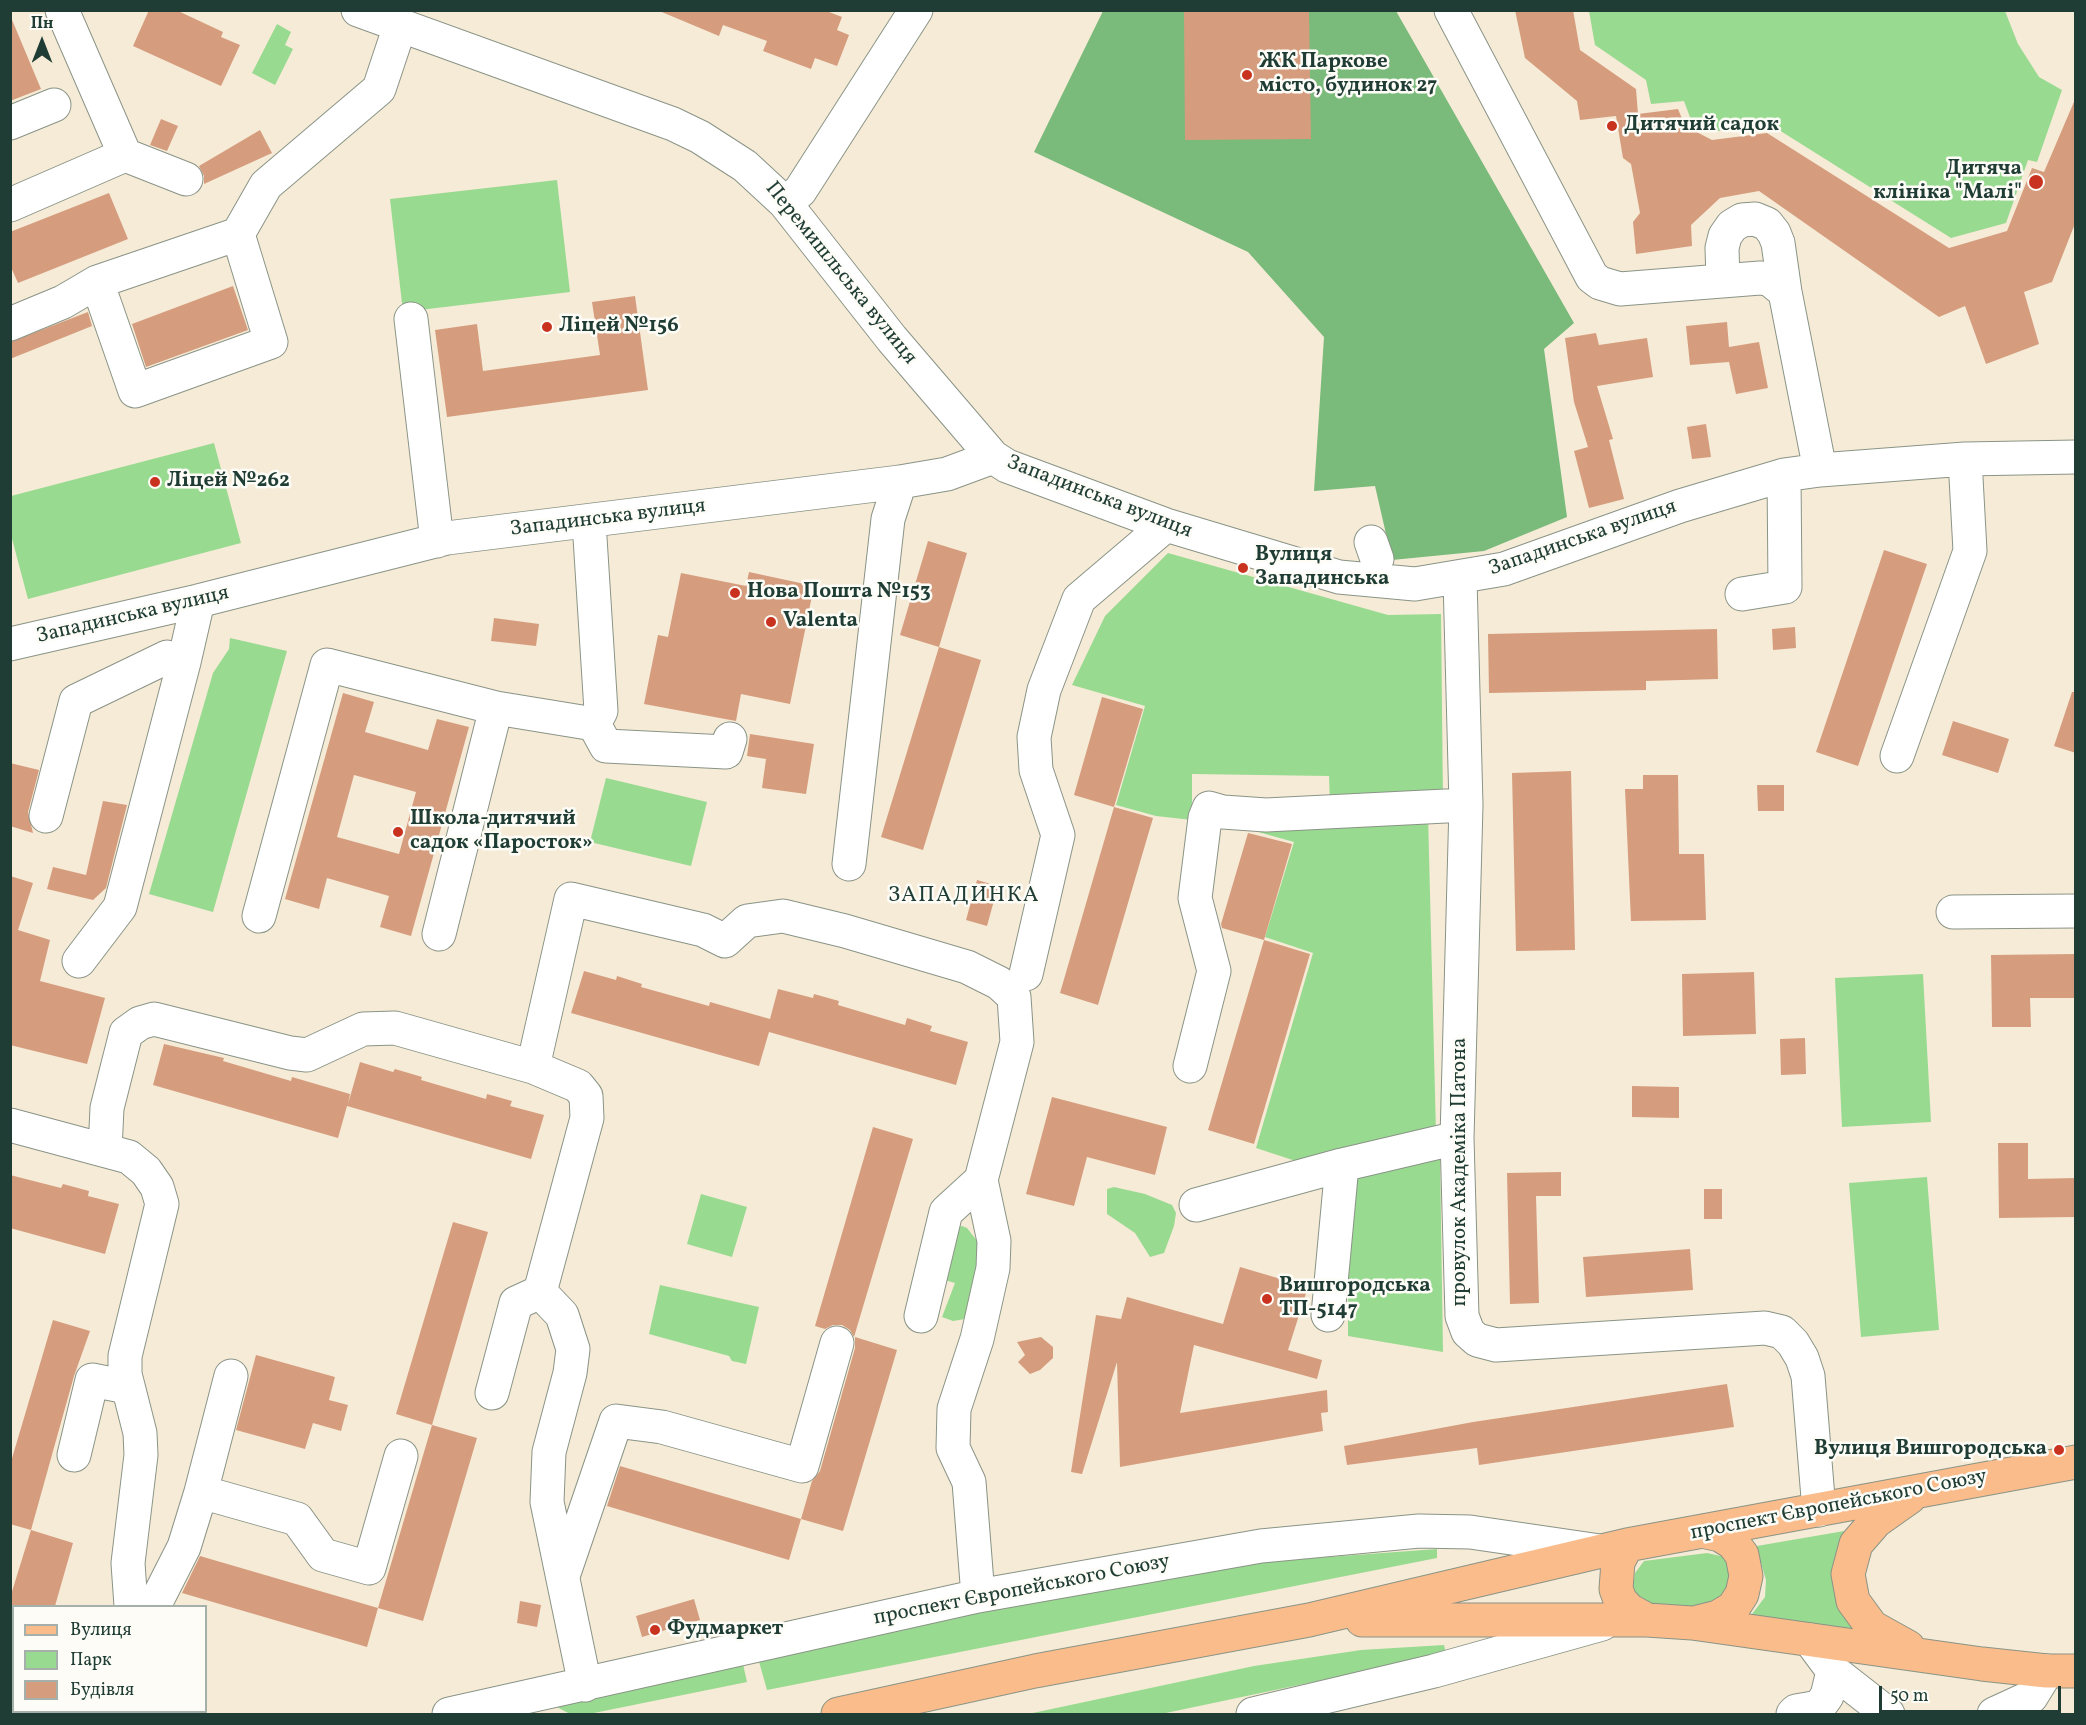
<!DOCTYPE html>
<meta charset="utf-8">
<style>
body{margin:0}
#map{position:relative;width:2086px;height:1725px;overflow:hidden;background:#f6ebd7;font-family:Vollkorn,serif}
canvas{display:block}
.frame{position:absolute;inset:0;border:12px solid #1f3d34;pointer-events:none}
.legend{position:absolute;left:12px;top:1605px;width:195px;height:108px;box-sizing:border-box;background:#fdfcf7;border:2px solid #a4b0a9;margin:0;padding:8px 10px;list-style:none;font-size:18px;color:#1f3d34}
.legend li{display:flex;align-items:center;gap:12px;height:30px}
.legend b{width:30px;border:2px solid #a4b0a9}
.north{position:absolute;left:12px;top:12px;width:60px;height:60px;-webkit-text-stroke:4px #fdfcf7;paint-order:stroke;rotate:0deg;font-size:16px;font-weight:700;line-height:24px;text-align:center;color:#1f3d34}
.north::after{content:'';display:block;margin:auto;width:21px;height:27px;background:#1f3d34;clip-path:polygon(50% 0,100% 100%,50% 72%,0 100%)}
.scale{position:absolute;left:1879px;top:1686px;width:182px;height:27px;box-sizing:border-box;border:3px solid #1f3d34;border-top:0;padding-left:8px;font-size:18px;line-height:21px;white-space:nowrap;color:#1f3d34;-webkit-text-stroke:4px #fdfcf7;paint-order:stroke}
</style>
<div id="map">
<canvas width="2086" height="1725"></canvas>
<div class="frame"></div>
<ul class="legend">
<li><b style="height:8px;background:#fabc8b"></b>Вулиця</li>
<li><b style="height:16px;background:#99da91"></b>Парк</li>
<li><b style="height:16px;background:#d59d7e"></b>Будівля</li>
</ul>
<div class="north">Пн</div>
<div class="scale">50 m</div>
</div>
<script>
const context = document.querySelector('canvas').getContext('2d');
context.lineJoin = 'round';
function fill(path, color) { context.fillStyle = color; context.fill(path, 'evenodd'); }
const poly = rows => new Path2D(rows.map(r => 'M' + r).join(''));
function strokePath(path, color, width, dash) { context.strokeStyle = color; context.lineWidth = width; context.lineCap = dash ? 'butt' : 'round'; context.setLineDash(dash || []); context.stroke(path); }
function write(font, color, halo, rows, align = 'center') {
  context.font = font + ' Vollkorn,serif'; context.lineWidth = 5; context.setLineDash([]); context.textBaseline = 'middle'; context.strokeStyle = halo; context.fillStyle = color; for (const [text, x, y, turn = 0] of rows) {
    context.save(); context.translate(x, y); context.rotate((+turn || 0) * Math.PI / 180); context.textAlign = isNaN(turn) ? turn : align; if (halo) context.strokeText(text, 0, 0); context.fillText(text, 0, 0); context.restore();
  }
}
fill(poly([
 [1589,11,2005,11,2018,44,2039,77,2062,90,2037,162,2028,160,2006,223,1951,238,1771,125,1717,131,1691,120,1684,101,1651,104,1646,80,1595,45],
 [277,24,291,32,285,45,293,49,275,85,252,73],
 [557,180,570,292,403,312,390,199],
 [214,443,241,543,28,599,11,535,11,496],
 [1168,553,1388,615,1441,614,1443,801,1330,805,1329,776,1192,774,1192,820,1156,816,1116,805,1145,706,1072,685,1105,616],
 [230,638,287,651,213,912,149,894,213,673,229,649],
 [606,778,707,802,691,866,590,842],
 [1428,814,1436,1133,1314,1167,1256,1148,1313,953,1265,937,1294,842,1251,830],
 [1923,974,1931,1122,1842,1127,1835,978],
 [1440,1155,1443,1352,1348,1336,1348,1189,1356,1176],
 [1927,1177,1939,1330,1861,1337,1849,1183],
 [1114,1187,1145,1194,1172,1205,1176,1213,1174,1226,1164,1253,1150,1257,1135,1233,1107,1214,1107,1189],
 [701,1194,747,1207,732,1257,687,1244],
 [962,1226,967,1228,978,1242,979,1259,965,1319,953,1321,942,1317,955,1283,937,1278,953,1229],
 [660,1285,759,1307,746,1364,732,1361,729,1356,649,1334],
 [1850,1530,1859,1630,1749,1618,1765,1597,1766,1580,1761,1563,1751,1547],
 [1437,1549,1437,1558,767,1690,758,1658,975,1611,1260,1562],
 [1707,1553,1725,1557,1735,1586,1707,1613,1653,1607,1640,1600,1633,1587,1635,1573,1644,1561],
 [1444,1645,1446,1654,1161,1714,1028,1714,1254,1666,1361,1650],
 [743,1664,747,1682,589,1714,570,1714,553,1705]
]), '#99da91');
fill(poly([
 [1103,11,1396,11,1574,323,1544,349,1567,517,1484,551,1392,560,1375,486,1314,491,1324,337,1248,252,1034,152]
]), '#7aba7b');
fill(poly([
 [149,10,176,10,223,32,221,37,240,45,221,86,133,46],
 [657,10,824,10,842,17,837,30,849,35,837,66,815,58,811,69,763,51,767,41,723,25,719,36],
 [1515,10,1573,10,1580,50,1636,89,1638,114,1678,109,1685,126,1712,140,1767,133,1949,248,2007,231,2032,168,2044,172,2076,97,2076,221,2052,282,2024,292,2039,344,1986,364,1965,306,1939,317,1759,191,1720,198,1691,225,1692,246,1636,254,1633,222,1640,213,1631,164,1623,158,1616,116,1580,120,1577,101,1525,58],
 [1309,11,1311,139,1185,140,1184,12],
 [10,15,41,89,10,101],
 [161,119,178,126,167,151,150,145],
 [260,130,272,153,204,184,204,176,199,166],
 [109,193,128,239,18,283,10,265,10,232],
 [233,286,248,330,146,367,132,324],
 [635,296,648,390,447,417,435,330,477,324,483,371,600,355,592,302],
 [88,312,92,326,10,359,10,342],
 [1727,322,1729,347,1759,342,1768,388,1736,394,1729,362,1690,365,1686,326],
 [1596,333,1599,345,1647,338,1653,377,1597,386,1613,439,1609,440,1624,499,1589,508,1574,451,1588,447,1574,402,1565,338],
 [1706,424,1711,457,1692,459,1687,427],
 [928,541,967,553,939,647,900,635],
 [1884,550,1927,564,1858,766,1816,752],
 [749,572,814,586,790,704,741,694,736,721,644,704,658,635,668,637,681,573,746,586],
 [494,618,539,624,536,646,491,641],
 [1795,627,1796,648,1773,650,1772,629],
 [1717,629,1718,679,1646,681,1646,690,1489,693,1488,634],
 [939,647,981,660,923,850,881,837],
 [2072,692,2076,692,2076,753,2054,746],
 [343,693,374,702,365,732,428,750,437,719,469,727,411,936,380,927,389,896,327,878,319,909,285,899],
 [354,775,416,792,399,854,337,837],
 [1102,697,1143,709,1114,807,1074,795],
 [1953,721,2009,739,1998,773,1942,755],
 [750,734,814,744,806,794,762,788,766,759,747,756],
 [10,763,39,770,28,812,33,833,10,826],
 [1571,771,1575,950,1516,951,1512,773],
 [1643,775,1678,775,1679,854,1704,854,1706,920,1631,921,1625,789,1643,789],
 [1757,785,1784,785,1784,811,1758,811],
 [103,801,127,805,106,888,93,900,47,889,53,867,86,875],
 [1114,807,1153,818,1098,1005,1060,993],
 [1248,833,1292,844,1264,940,1310,954,1254,1144,1208,1130,1264,940,1222,928,1221,924],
 [10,876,33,883,18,930,50,940,40,981,105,998,87,1064,10,1045],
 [977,880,998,886,987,926,966,920],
 [2076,954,2076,998,2030,998,2031,1027,1992,1027,1991,955],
 [584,971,616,980,617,976,642,984,641,987,709,1006,710,1002,770,1019,778,989,813,998,814,994,839,1001,838,1005,905,1025,907,1018,932,1026,930,1031,968,1042,956,1085,769,1032,759,1066,571,1013],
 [1754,972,1756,1034,1683,1036,1682,974],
 [1805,1038,1806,1074,1781,1075,1780,1039],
 [164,1044,224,1058,223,1061,291,1081,292,1077,350,1094,348,1104,360,1062,393,1072,395,1069,422,1077,421,1080,486,1099,487,1094,512,1101,510,1106,544,1115,531,1159,347,1106,338,1138,153,1085],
 [1632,1086,1679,1087,1679,1118,1632,1117],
 [1052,1097,1167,1127,1155,1175,1087,1157,1074,1206,1026,1194],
 [873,1127,913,1139,854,1337,850,1330,842,1325,833,1325,825,1329,815,1326],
 [1998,1143,2028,1143,2028,1179,2076,1178,2076,1217,1999,1218],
 [1561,1172,1561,1196,1536,1196,1539,1303,1510,1304,1507,1173],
 [10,1175,61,1188,63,1184,89,1191,88,1196,119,1204,105,1254,10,1228],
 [1704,1189,1722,1189,1722,1219,1704,1219],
 [453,1222,488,1232,432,1425,396,1414],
 [1690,1249,1693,1290,1586,1297,1583,1257],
 [1240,1267,1308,1287,1288,1350,1322,1360,1317,1379,1194,1345,1180,1413,1327,1390,1328,1412,1321,1413,1323,1431,1120,1467,1117,1362,1082,1474,1071,1472,1096,1315,1121,1319,1127,1297,1223,1324],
 [53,1320,90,1331,74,1376,31,1530,10,1524,10,1465],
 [855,1337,897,1350,843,1531,801,1519,812,1481,820,1471,855,1348],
 [1041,1337,1053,1347,1053,1358,1040,1370,1030,1374,1018,1362,1025,1355,1017,1342],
 [256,1355,335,1377,329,1400,348,1405,341,1431,313,1423,305,1449,236,1430],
 [1727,1384,1734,1427,1479,1465,1477,1448,1347,1465,1344,1446,1473,1422],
 [432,1425,477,1438,423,1621,378,1608],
 [620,1466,801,1519,789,1560,607,1506],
 [31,1530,73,1543,55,1606,10,1606,10,1598],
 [200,1556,378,1608,367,1647,182,1593],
 [694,1599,700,1620,642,1637,636,1616],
 [520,1601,541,1605,537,1627,517,1623]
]), '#d59d7e');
const minor = poly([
 [62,10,125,155,186,179],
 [358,10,673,124,700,137,745,166,785,203,892,339,993,457,1007,466,1166,525,1339,577,1415,584,1504,569,1680,506,1784,475,1820,470,1965,459,2076,457],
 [1451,10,1592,277,1600,283,1620,289,1760,278,1769,279,1785,292,1820,470],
 [10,123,54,105],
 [785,203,800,191,916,10],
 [10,205,125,155],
 [1723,280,1722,248,1725,236,1732,226,1742,220,1755,219,1767,224,1774,233,1778,243,1785,292],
 [97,282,135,391,271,342,238,234],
 [411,319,437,541],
 [10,324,63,302,97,282,238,234,266,185,379,89,400,26],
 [589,522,601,711,594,724,606,746,726,752,730,739],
 [1371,542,1377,559],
 [1460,579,1466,805,1457,1138,1462,1316,1468,1332,1477,1340,1496,1345,1765,1328,1782,1332,1793,1343,1802,1358,1808,1376,1819,1510],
 [1742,594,1785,587,1784,475],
 [10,644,198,601,447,538,900,482,947,474,993,457],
 [1897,756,1970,551,1965,459],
 [46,816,76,701,167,657,184,662,198,601],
 [849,864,888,519,900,482],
 [1953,912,2076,911],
 [259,916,327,665,496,708,594,724],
 [439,934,496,708],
 [79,961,120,907,184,662],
 [1026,974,1058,835,1036,770,1034,737,1044,690,1079,599,1166,525],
 [1190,1066,1214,971,1195,898,1205,818,1209,808,1223,812,1266,815,1466,805],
 [533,1067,571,899,703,930,725,941,747,921,783,916,845,931,967,967,999,983,1014,997,1017,1042,981,1180,994,1241,993,1268,977,1339,954,1409,953,1448,969,1482,978,1596],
 [10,1125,129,1157,146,1171,157,1187,162,1204,125,1356,125,1374,140,1433,141,1455,128,1563,131,1606],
 [105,1150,107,1108,126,1033,140,1023,154,1019,290,1053,307,1055,363,1029,395,1028,533,1067,578,1086,586,1096,587,1118,540,1292,562,1315,573,1349,570,1373,549,1452,547,1502,585,1685],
 [1196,1205,1342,1165,1457,1138],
 [1328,1315,1342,1165],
 [921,1316,946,1212,981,1180],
 [492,1393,516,1303,540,1292],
 [74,1455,92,1380,127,1387],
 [201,1492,231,1376],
 [563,1576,616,1421,662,1427,802,1466,837,1343],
 [154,1606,184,1547,201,1492,297,1519,323,1555,369,1568,401,1456],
 [1810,1640,1833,1671,1888,1714],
 [148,1712,148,1714],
 [449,1714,978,1596,1261,1546,1419,1531,1470,1532,1600,1551],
 [1253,1714,1434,1671,1602,1624],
 [1793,1714,1796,1711,1819,1707,1827,1696,1833,1671],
 [1994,1714,2031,1697,2047,1671]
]);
const major = poly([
 [1627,1545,1618,1562,1616,1589,1620,1600,1629,1610,1647,1620],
 [1362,1620,1647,1620,1692,1623,1982,1664,2047,1671,2076,1671],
 [1694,1623,1718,1617,1733,1608,1742,1594,1746,1576,1742,1555,1733,1543,1720,1535,1706,1532],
 [1908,1647,1872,1627,1853,1601,1848,1574,1856,1544,1876,1521,1910,1497],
 [838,1714,1035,1671,1309,1620,1627,1545,2076,1462]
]);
strokePath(minor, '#8a9486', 35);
strokePath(major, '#8a9486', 35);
strokePath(minor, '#fff', 33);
strokePath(major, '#fabc8b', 33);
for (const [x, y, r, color] of [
 [1247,75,6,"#c8321e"],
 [1612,126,6,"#c8321e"],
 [2036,182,8,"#c8321e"],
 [547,327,6,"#c8321e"],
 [155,482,6,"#c8321e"],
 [1243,568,6,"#c8321e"],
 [735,593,6,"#c8321e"],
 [771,622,6,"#c8321e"],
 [398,832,6,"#c8321e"],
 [1267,1299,6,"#c8321e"],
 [2059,1450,6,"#c8321e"],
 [655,1630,6,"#c8321e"]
]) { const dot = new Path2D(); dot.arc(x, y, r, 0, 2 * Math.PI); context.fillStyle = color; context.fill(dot); strokePath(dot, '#fdfcf7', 2); }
write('bold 21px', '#1f3d34', '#fdfcf7', [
 ["ЖК Паркове",1259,63],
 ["місто, будинок 27",1259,87],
 ["Дитячий садок",1624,126],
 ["Дитяча",2022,170,"right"],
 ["клініка \"Малі\"",2022,194,"right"],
 ["Ліцей №156",559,327],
 ["Ліцей №262",167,482],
 ["Вулиця",1255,556],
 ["Западинська",1255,580],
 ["Нова Пошта №153",747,593],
 ["Valenta",783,622],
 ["Школа-дитячий",410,820],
 ["садок «Паросток»",410,844],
 ["Вишгородська",1279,1287],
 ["ТП-5147",1279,1311],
 ["Вулиця Вишгородська",2047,1450,"right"],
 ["Фудмаркет",667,1630]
], 'left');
write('21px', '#1f3d34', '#fdfcf7', [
 ["Перемишльська вулиця",840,274,51],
 ["Западинська вулиця",1099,498,21],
 ["Западинська вулиця",608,519,-7],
 ["Западинська вулиця",1583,539,-19],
 ["Западинська вулиця",133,616,-13],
 ["провулок Академіка Патона",1461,1172,-90],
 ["проспект Європейського Союзу",1839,1506,-11],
 ["проспект Європейського Союзу",1022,1591,-11]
]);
context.letterSpacing = '1.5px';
write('22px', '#1f3d34', '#fdfcf7', [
 ["ЗАПАДИНКА",964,897]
]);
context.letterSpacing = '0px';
</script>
